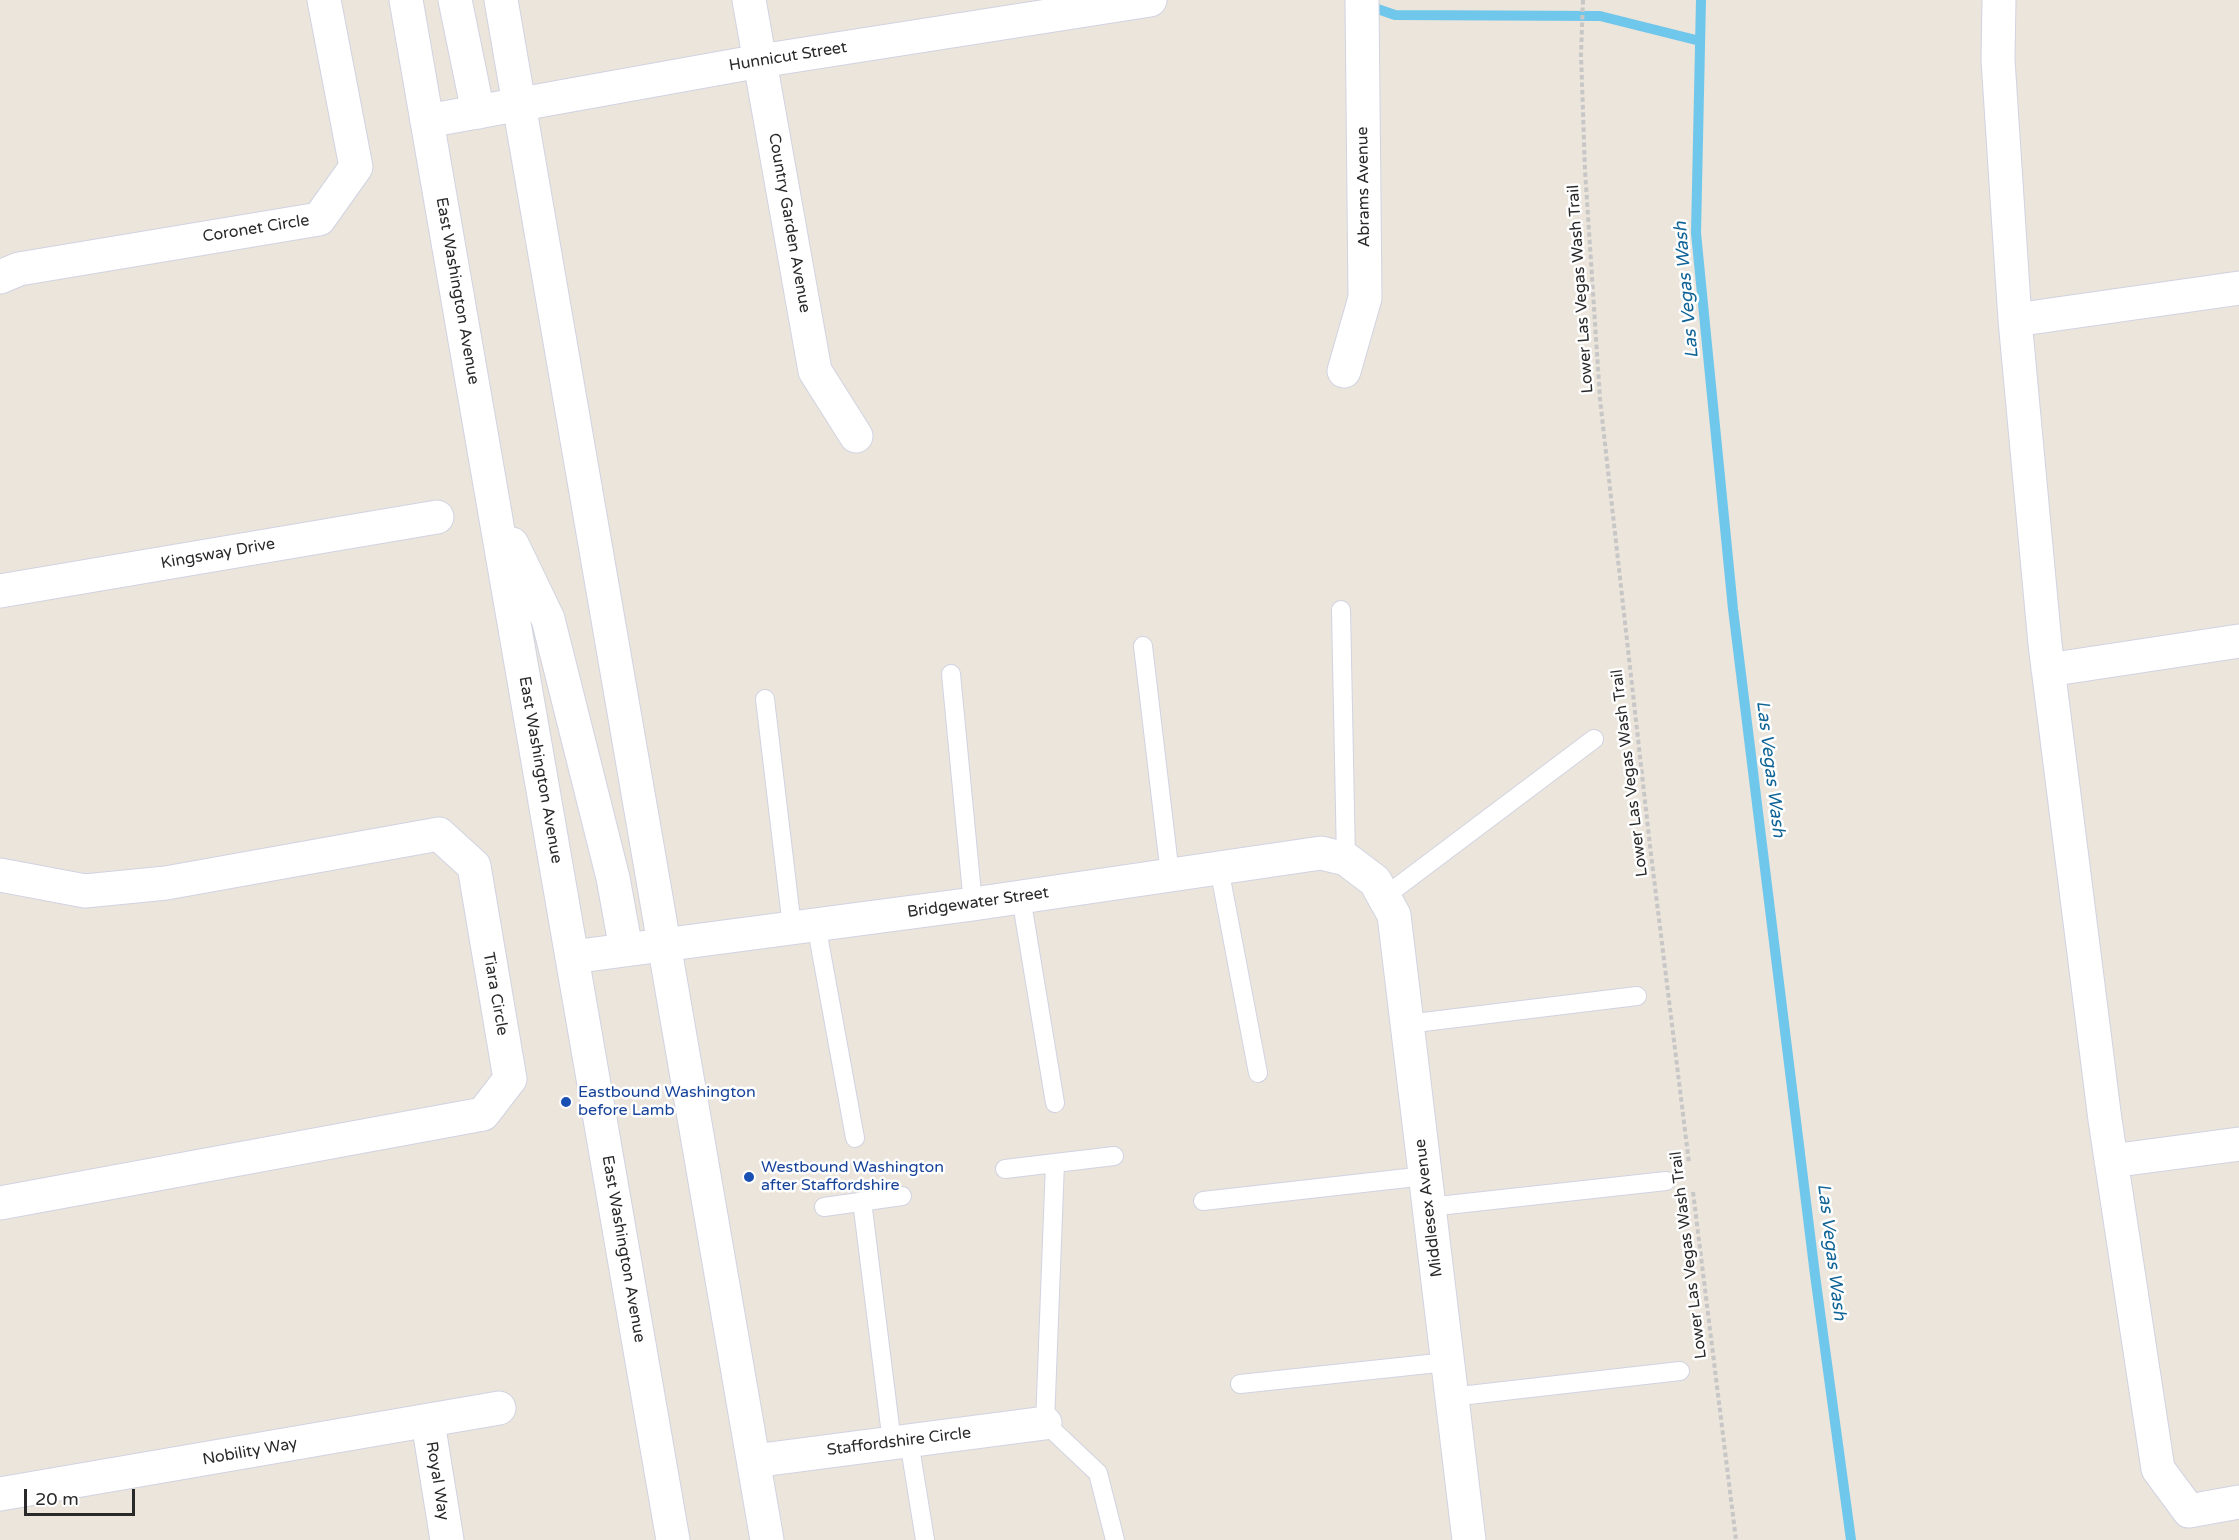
<!DOCTYPE html>
<style>
body{margin:0}
#map{position:relative;width:2239px;height:1540px;overflow:hidden;background:#ebe5db;font-family:"Varela Round",sans-serif}
canvas{display:block}
.scale{position:absolute;left:24px;top:1489px;width:111px;height:27px;box-sizing:border-box;border:3px solid #292929;border-top:0;padding-left:8px;font-size:18px;line-height:21px;white-space:nowrap;color:#292929;-webkit-text-stroke:4px #fff;paint-order:stroke}
</style>
<div id="map">
<canvas width="2239" height="1540"></canvas>
<div class="scale">20 m</div>
</div>
<script>
const context = document.querySelector('canvas').getContext('2d');
context.lineJoin = 'round';
const poly = rows => new Path2D(rows.map(r => 'M' + r).join(''));
function strokePath(path, color, width, dash) { context.strokeStyle = color; context.lineWidth = width; context.lineCap = dash ? 'butt' : 'round'; context.setLineDash(dash || []); context.stroke(path); }
function write(font, color, halo, rows, align = 'center') {
  context.font = font + ' "Varela Round",sans-serif'; context.lineWidth = 5; context.setLineDash([]); context.textBaseline = 'middle'; context.strokeStyle = halo; context.fillStyle = color; for (const [text, x, y, turn = 0] of rows) {
    context.save(); context.translate(x, y); context.rotate((+turn || 0) * Math.PI / 180); context.textAlign = isNaN(turn) ? turn : align; if (halo) context.strokeText(text, 0, 0); context.fillText(text, 0, 0); context.restore();
  }
}
strokePath(poly([
 [1701,0,1696,233,1733,609,1815,1275,1851,1540],
 [1366,5,1395,15,1600,16,1700,41]
]), '#70c7ec', 10);
const lane = poly([
 [1341,610,1346,859],
 [1143,646,1170,875],
 [951,674,973,904],
 [765,699,792,927],
 [1219,868,1258,1073],
 [1021,897,1055,1103],
 [1384,897,1594,739],
 [816,924,855,1138],
 [1407,1024,1637,996],
 [1055,1163,1045,1423,1098,1473,1115,1540],
 [1005,1169,1114,1156],
 [862,1201,892,1443],
 [1203,1201,1425,1176],
 [824,1207,902,1196],
 [1429,1207,1666,1181],
 [1240,1384,1447,1362],
 [1451,1397,1680,1371],
 [909,1441,925,1540]
]);
const street = poly([
 [749,0,815,371,856,436],
 [1999,0,1998,60,2015,320,2045,644,2105,1120,2158,1469,2189,1511,2239,1502],
 [427,121,760,61,1150,0],
 [0,277,19,269,319,219,356,167,324,0],
 [2015,320,2239,288],
 [1344,371,1365,298,1362,0],
 [0,591,437,517],
 [2048,670,2239,641],
 [0,875,85,891,166,883,439,834,474,866,510,1079,483,1114,0,1203],
 [572,957,973,904,1321,853,1346,859,1375,881,1394,915,1469,1540],
 [2111,1161,2239,1144],
 [428,1422,447,1540],
 [754,1461,1045,1423],
 [0,1494,499,1408]
]);
const secondary = poly([
 [406,0,673,1540],
 [455,0,478,112],
 [501,0,767,1540],
 [512,544,548,619,613,878,626,949]
]);
strokePath(lane, '#d1d3e2', 20);
strokePath(street, '#d1d3e2', 35);
strokePath(secondary, '#d1d3e2', 35);
strokePath(poly([
 [1583,0,1581,54,1585,170,1600,399,1650,846,1689,1163],
 [1693,1192,1736,1540]
]), '#c7c7c7', 4, [4.5, 3]);
strokePath(lane, '#fff', 18);
strokePath(street, '#fff', 33);
strokePath(secondary, '#fff', 33);
for (const [x, y, r, color] of [
 [566,1102,6,"#1a4fb4"],
 [749,1177,6,"#1a4fb4"]
]) { const dot = new Path2D(); dot.arc(x, y, r, 0, 2 * Math.PI); context.fillStyle = color; context.fill(dot); strokePath(dot, '#fff', 2); }
write('16px', '#292929', '#fff', [
 ["Hunnicut Street",788,57,-9],
 ["Abrams Avenue",1364,187,-91],
 ["Country Garden Avenue",789,223,80],
 ["Coronet Circle",256,229,-9],
 ["Lower Las Vegas Wash Trail",1581,289,-94],
 ["East Washington Avenue",457,291,80],
 ["Kingsway Drive",218,554,-10],
 ["East Washington Avenue",540,770,80],
 ["Lower Las Vegas Wash Trail",1630,773,-97],
 ["Bridgewater Street",978,903,-8],
 ["Tiara Circle",495,994,80],
 ["Middlesex Avenue",1429,1208,-97],
 ["East Washington Avenue",623,1249,80],
 ["Lower Las Vegas Wash Trail",1689,1255,-97],
 ["Staffordshire Circle",899,1442,-7],
 ["Nobility Way",250,1452,-10],
 ["Royal Way",437,1481,81]
]);
write('16px', '#164399', '#fff', [
 ["Eastbound Washington",578,1093],
 ["before Lamb",578,1111],
 ["Westbound Washington",761,1168],
 ["after Staffordshire",761,1186]
], 'left');
write('italic 18px', '#106496', '#fff', [
 ["Las Vegas Wash",1687,290,-95],
 ["Las Vegas Wash",1770,769,83],
 ["Las Vegas Wash",1831,1252,83]
]);
</script>
